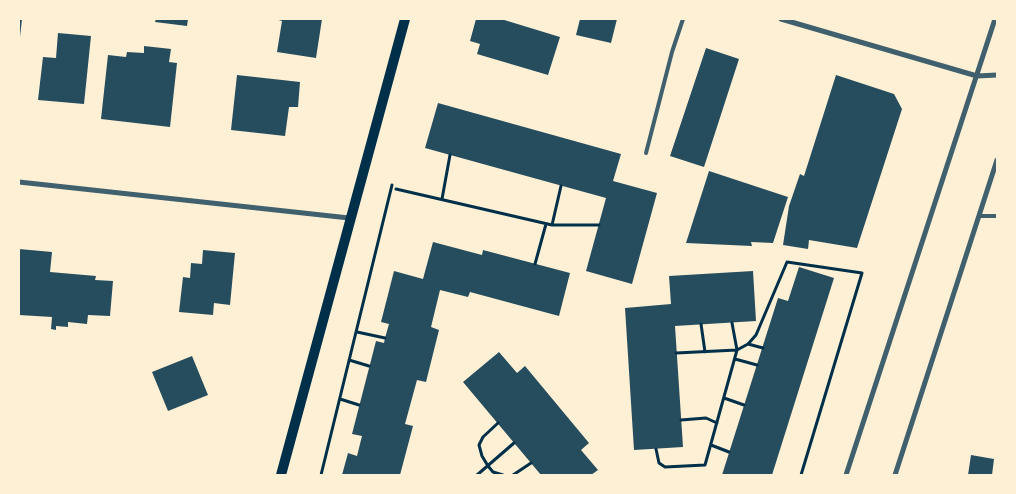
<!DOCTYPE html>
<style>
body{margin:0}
#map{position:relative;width:1016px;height:494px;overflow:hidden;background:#fdf0d5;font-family:Spectral,serif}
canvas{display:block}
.frame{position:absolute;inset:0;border:20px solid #fdf0d5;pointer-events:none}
</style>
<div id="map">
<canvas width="1016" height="494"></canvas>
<div class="frame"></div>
</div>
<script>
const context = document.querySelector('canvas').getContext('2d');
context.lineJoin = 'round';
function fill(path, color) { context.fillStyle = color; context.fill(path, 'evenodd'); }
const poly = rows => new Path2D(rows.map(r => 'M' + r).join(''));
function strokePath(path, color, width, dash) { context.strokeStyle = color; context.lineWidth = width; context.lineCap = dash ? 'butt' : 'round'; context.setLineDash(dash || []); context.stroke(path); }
fill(poly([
 [19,19,22,19,20,37,19,37],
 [156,19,188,19,187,26,155,22],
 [275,19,322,19,316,58,277,52,282,21],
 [476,19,501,19,560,37,548,75,477,54,480,44,470,41],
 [580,19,617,19,611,43,576,35],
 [58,33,91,36,84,104,38,100,43,57,56,58],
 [144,46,171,49,169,62,177,63,170,127,101,119,108,55,126,57,127,52,144,53],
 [706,48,739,59,704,167,670,156],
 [237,75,300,82,298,107,289,107,285,136,231,130],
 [836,75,894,94,902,109,857,248,809,240,808,249,783,245,789,206,800,174,804,176],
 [438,103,621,154,613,181,657,193,632,284,586,271,606,198,425,148],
 [709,171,788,197,773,243,751,242,752,246,686,243],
 [433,242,482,255,483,250,570,273,559,316,470,292,468,297,440,290,431,327,439,330,426,382,417,380,405,424,413,426,400,475,342,475,348,453,357,456,362,436,352,434,376,341,384,343,385,338,389,324,381,322,394,271,423,279],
 [19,249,52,252,50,272,96,276,95,280,113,281,110,316,88,315,87,324,68,322,68,327,56,326,56,330,51,329,52,317,19,315],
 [203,250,235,253,230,305,214,303,213,315,179,312,183,277,190,278,191,263,202,264],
 [799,267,834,278,772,475,722,475,778,298,788,301],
 [753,271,756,321,675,326,683,447,634,450,625,308,671,304,669,276],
 [499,352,517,373,525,366,589,443,581,450,598,470,591,475,541,475,463,382],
 [192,356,208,395,168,411,152,372],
 [971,455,994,459,992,475,968,475]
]), '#264d5e');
strokePath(poly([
 [396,189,552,225,599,225],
 [442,199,450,155],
 [552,225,561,186],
 [535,264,546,224],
 [701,324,705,352],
 [357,332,385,338],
 [748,344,763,348],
 [676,353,737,350,748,344,756,335,787,262,862,273,801,475],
 [735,359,757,365],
 [349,360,369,366],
 [724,398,744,405],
 [340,399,359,405],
 [681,420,706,418,717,423],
 [498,423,483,437,479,445,482,456,488,466,493,472,503,475],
 [711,445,729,452],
 [656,449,659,463,665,467,705,465,737,350,732,323],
 [321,475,392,185],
 [477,475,514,443],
 [513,475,531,463]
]), '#003049', 3);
strokePath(poly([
 [646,153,672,52,683,19],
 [979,216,997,216]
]), '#3f606c', 4);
strokePath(poly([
 [781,19,977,76,997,75],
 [19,182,349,218],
 [846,475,995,19],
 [895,475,997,160]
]), '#3f606c', 5);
strokePath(poly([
 [281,475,405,19]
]), '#003049', 10);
</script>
